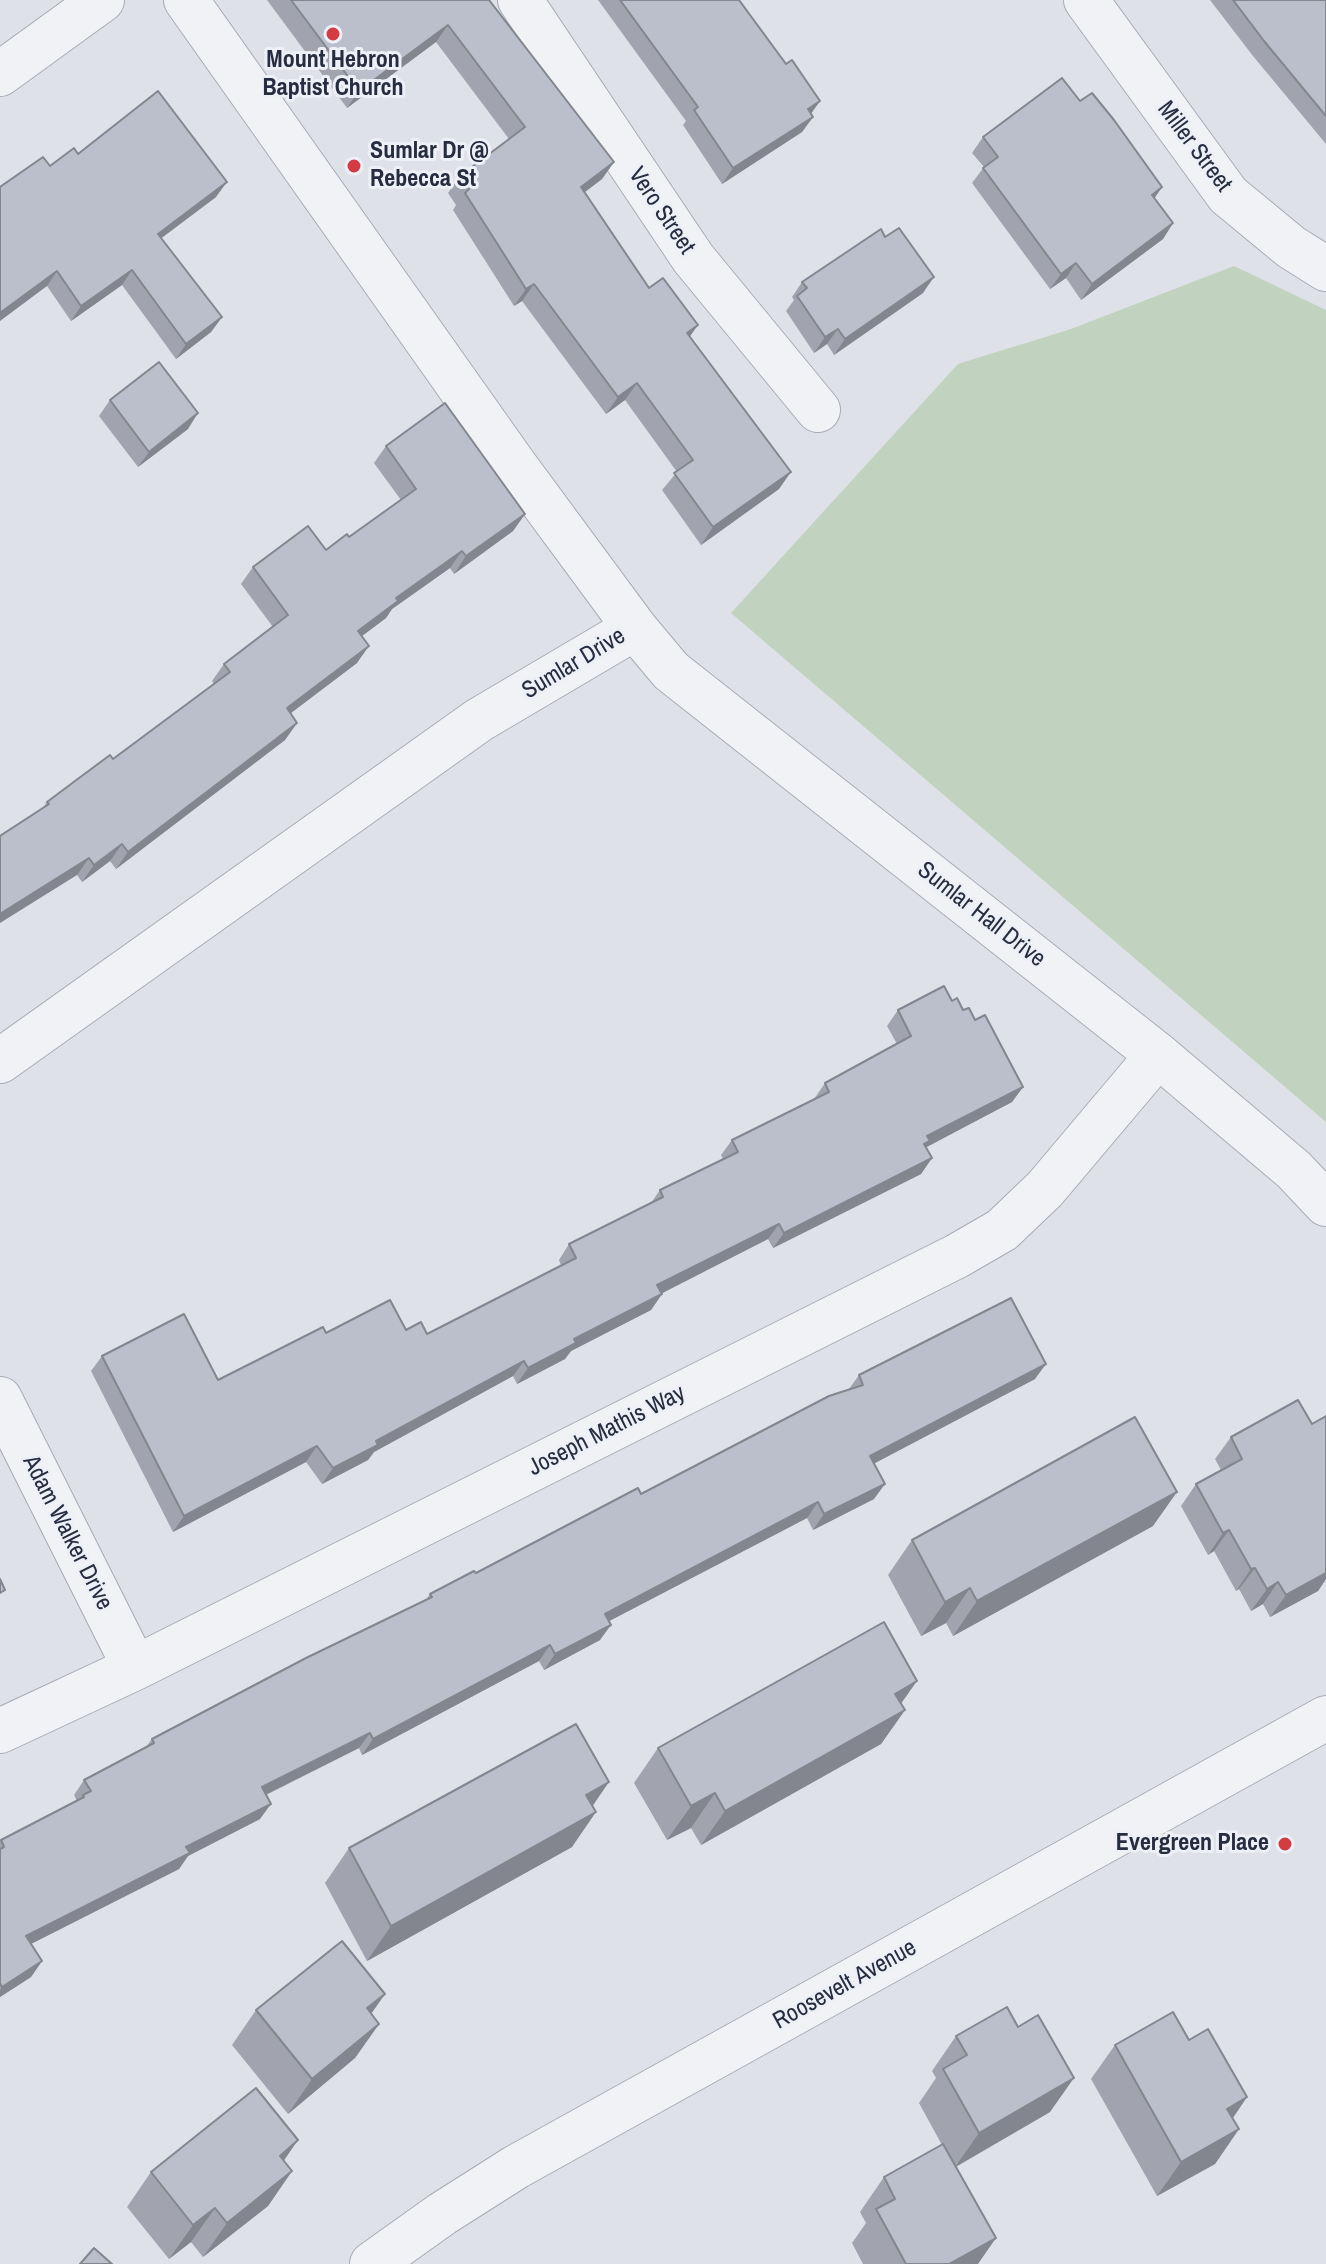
<!DOCTYPE html>
<style>
body{margin:0}
canvas{display:block;background:#dee1e8}
</style>
<canvas width="1326" height="2264"></canvas>
<script>
const context = document.querySelector('canvas').getContext('2d');
context.lineJoin = 'round';
function fill(path, color) { context.fillStyle = color; context.fill(path, 'evenodd'); }
const poly = rows => new Path2D(rows.map(r => 'M' + r).join(''));
function strokePath(path, color, width, dash) { context.strokeStyle = color; context.lineWidth = width; context.lineCap = dash ? 'butt' : 'round'; context.setLineDash(dash || []); context.stroke(path); }
function write(font, color, halo, rows, align = 'center') {
  context.font = font + ' "Archivo Narrow",sans-serif'; context.lineWidth = 6; context.setLineDash([]); context.textBaseline = 'middle'; context.strokeStyle = halo; context.fillStyle = color; for (const [text, x, y, turn = 0] of rows) {
    context.save(); context.translate(x, y); context.rotate((+turn || 0) * Math.PI / 180); context.textAlign = isNaN(turn) ? turn : align; if (halo) context.strokeText(text, 0, 0); context.fillText(text, 0, 0); context.restore();
  }
}
fill(poly([
 [1234,266,1326,310,1326,1122,731,613,958,364,1071,329]
]), '#c1d2be');
const minor = poly([
 [186,0,514,464,635,628,671,671,1158,1055,1294,1170,1326,1204],
 [520,0,693,258,818,410],
 [1086,0,1228,195,1291,247,1326,269],
 [0,74,102,0],
 [0,1061,479,720,635,628],
 [0,1399,135,1668],
 [0,1731,135,1668,957,1256,1002,1230,1045,1189,1158,1055],
 [372,2264,442,2214,516,2167,1326,1718]
]);
strokePath(minor, '#a7abb6', 46);
strokePath(minor, '#f1f2f6', 44);
fill(poly([
 [267,0,489,0,614,162,602,179,585,192,649,288,689,337,779,489,701,545,662,490,677,472,625,400,606,414,522,301,514,306,453,210,456,205,448,193,460,176,509,139,436,42,347,108],
 [598,0,739,0,786,64,820,101,811,114,813,117,802,132,722,184,683,125,686,121],
 [1210,0,1326,0,1326,144,1253,56],
 [1080,101,1162,187,1154,198,1173,223,1163,239,1081,300,1066,278,1050,289,972,183,984,167,972,153,983,137],
 [78,154,216,197,161,238,222,317,211,332,176,359,122,285,71,321,47,286,50,166],
 [802,282,923,293,834,355,827,344,814,353,786,311,794,300,792,297],
 [110,400,188,429,138,467,99,416],
 [386,446,525,514,513,531,454,574,450,568,392,609,386,618,362,636,357,663,291,713,297,723,285,740,116,869,110,861,82,882,77,875,42,809,47,802,113,759,214,684,212,681,224,664,273,627,241,584,253,567,326,550,349,537,401,500,374,463],
 [952,1001,975,1020,1023,1087,1012,1102,925,1147,932,1158,921,1174,773,1248,768,1239,661,1293,662,1294,651,1310,571,1351,565,1359,517,1384,513,1376,374,1452,368,1460,322,1484,306,1462,173,1532,91,1371,102,1356,218,1380,326,1333,406,1330,427,1334,561,1265,559,1260,569,1244,651,1203,660,1190,723,1159,721,1155,732,1140,814,1099,825,1083,897,1044,887,1026,898,1010],
 [859,1375,1035,1379,874,1463,874,1499,813,1530,807,1518,609,1621,600,1640,544,1670,539,1661,362,1755,359,1748,266,1795,260,1819,188,1856,179,1869,31,1944,42,1961,31,1977,0,1997,0,1841,77,1801,74,1795,84,1780,146,1747,152,1739,426,1600,430,1594,476,1573,641,1494,849,1389],
 [1326,1416,1326,1579,1318,1591,1270,1617,1263,1604,1251,1611,1239,1589,1236,1591,1214,1551,1208,1555,1181,1506,1196,1484,1221,1470,1215,1459,1231,1437,1312,1424],
 [1153,1526,953,1636,946,1623,921,1636,888,1575,912,1540],
 [901,1704,905,1710,881,1744,701,1845,691,1828,667,1840,634,1783,658,1748],
 [592,1806,572,1847,367,1961,325,1883,349,1848],
 [385,1994,371,2014,379,2024,355,2058,288,2114,232,2045,256,2010],
 [956,2036,1050,2112,956,2167,978,2264,863,2264,852,2243,866,2223,860,2212,884,2177,942,2145,919,2103,936,2078,932,2071],
 [1189,2040,1247,2097,1233,2118,1239,2129,1215,2164,1157,2196,1091,2079,1115,2045],
 [284,2161,292,2171,268,2206,203,2257,191,2242,169,2259,127,2207,151,2172]
]), '#a1a4af');
fill(poly([
 [448,25,436,42,347,108,359,91],
 [820,101,809,116,808,109],
 [813,117,802,132,722,184,733,168],
 [614,162,602,179,569,204,581,187],
 [227,182,216,197,147,249,158,234],
 [1162,187,1152,202,1152,195],
 [1173,223,1163,239,1081,300,1092,284],
 [1076,263,1066,278,1050,289,1061,274],
 [132,270,122,285,71,321,81,306],
 [57,271,47,286,0,321,0,313],
 [934,277,923,293,834,355,845,339],
 [534,284,522,301,514,306,526,289],
 [222,317,211,332,176,359,186,344],
 [698,325,686,342,687,333],
 [838,329,827,344,814,353,825,337],
 [637,383,625,400,606,414,618,397],
 [198,413,188,429,138,467,149,452],
 [791,472,779,489,701,545,713,527],
 [525,514,513,531,454,574,466,556],
 [462,551,450,568,392,609,386,618,346,648,358,631,396,598],
 [369,646,357,663,275,725,287,708],
 [297,723,285,740,116,869,128,852],
 [122,844,110,861,82,882,94,865],
 [89,858,77,875,0,923,0,914],
 [1023,1087,1012,1102,925,1148,919,1156,927,1136],
 [932,1158,921,1174,773,1248,784,1233],
 [779,1224,768,1239,647,1301,657,1285],
 [662,1294,651,1310,571,1351,565,1359,517,1384,528,1368,574,1339],
 [524,1361,513,1376,374,1452,368,1460,322,1484,333,1468,376,1441],
 [1046,1364,1035,1379,860,1471,870,1456],
 [317,1446,306,1462,173,1532,184,1516],
 [885,1484,874,1499,813,1530,824,1514],
 [1177,1492,1153,1526,953,1636,977,1601],
 [818,1502,807,1518,594,1629,605,1614],
 [1229,1530,1214,1551,1208,1555,1223,1533],
 [1255,1568,1239,1589,1236,1591,1251,1569],
 [1326,1573,1326,1579,1318,1591,1270,1617,1286,1595],
 [1278,1582,1263,1604,1251,1611,1267,1589],
 [970,1588,946,1623,921,1636,945,1602],
 [611,1625,600,1640,544,1670,555,1654],
 [550,1645,539,1661,362,1755,373,1739],
 [917,1681,893,1715,895,1694],
 [905,1710,881,1744,701,1845,725,1811],
 [370,1733,359,1748,251,1802,262,1787],
 [609,1782,585,1817,586,1795],
 [715,1793,691,1828,667,1840,691,1806],
 [271,1804,260,1819,188,1856,179,1869,15,1952,26,1936,186,1847],
 [596,1812,572,1847,367,1961,391,1926],
 [42,1961,31,1977,0,1997,0,1990,2,1987],
 [385,1994,361,2028,367,2008],
 [379,2024,355,2058,288,2114,312,2079],
 [1074,2078,1050,2112,955,2167,979,2133],
 [1247,2097,1223,2132,1227,2109],
 [1239,2129,1215,2164,1157,2196,1181,2162],
 [298,2140,274,2175,280,2156],
 [292,2171,268,2206,203,2257,227,2223],
 [215,2208,191,2242,169,2259,193,2225],
 [996,2238,978,2264,949,2264]
]), '#83868e');
const building = poly([
 [291,0,489,0,614,162,581,187,649,288,663,278,698,325,687,333,791,472,713,527,674,473,693,460,637,383,618,397,534,284,526,289,465,193,469,189,460,176,525,127,448,25,359,91,291,0],
 [620,0,739,0,786,64,792,60,820,101,808,109,813,117,733,168,694,110,698,107,620,0],
 [1233,0,1326,0,1326,116,1264,41,1233,0],
 [1062,78,1080,101,1092,93,1114,120,1162,187,1152,195,1173,223,1092,284,1076,263,1061,274,983,168,998,157,983,137,1062,78],
 [158,91,227,182,158,234,222,317,186,344,132,270,81,306,57,271,0,313,0,187,43,157,50,166,74,148,78,154,158,91],
 [899,228,934,277,845,339,838,329,825,337,797,296,807,288,802,282,881,229,885,237,899,228],
 [159,362,198,413,149,452,110,400,159,362],
 [445,403,525,514,466,556,462,551,396,598,398,601,358,631,369,646,287,708,297,723,128,852,122,844,94,865,89,858,0,914,0,836,49,804,47,802,75,781,110,755,113,759,230,672,224,664,288,615,253,567,308,526,326,550,347,534,349,537,416,489,386,446,445,403],
 [944,986,952,1001,957,998,963,1010,969,1008,975,1020,985,1015,1023,1087,927,1136,930,1141,924,1144,932,1158,784,1233,779,1224,657,1285,662,1294,574,1339,576,1343,528,1368,524,1361,376,1441,378,1445,333,1468,317,1446,184,1516,102,1356,184,1314,218,1380,323,1327,326,1333,390,1300,406,1330,421,1322,427,1334,576,1258,569,1244,663,1197,660,1190,738,1152,732,1140,829,1092,825,1083,911,1036,898,1010,944,986],
 [1011,1298,1046,1364,870,1456,885,1484,824,1514,818,1502,605,1614,611,1625,555,1654,550,1645,373,1739,370,1733,262,1787,271,1804,186,1847,190,1853,26,1936,42,1961,2,1987,0,1983,0,1849,4,1847,1,1840,84,1797,83,1795,91,1791,84,1780,154,1743,152,1739,306,1658,432,1597,430,1594,474,1571,476,1573,638,1488,641,1494,829,1396,863,1385,859,1375,1011,1298],
 [1298,1400,1312,1424,1326,1416,1326,1573,1286,1595,1278,1582,1267,1589,1255,1568,1251,1569,1229,1530,1223,1533,1196,1484,1242,1459,1231,1437,1298,1400],
 [1135,1417,1177,1492,977,1601,970,1588,945,1602,912,1540,1135,1417],
 [0,1579,5,1590,0,1593,0,1579],
 [884,1622,917,1681,895,1694,905,1710,725,1811,715,1793,691,1806,658,1748,884,1622],
 [576,1724,609,1782,586,1795,596,1812,391,1926,349,1848,576,1724],
 [342,1941,385,1994,367,2008,379,2024,312,2079,256,2010,342,1941],
 [1007,2007,1018,2027,1038,2015,1074,2078,979,2133,943,2069,967,2055,956,2036,1007,2007],
 [1173,2012,1189,2040,1208,2029,1247,2097,1227,2109,1239,2129,1181,2162,1115,2045,1173,2012],
 [256,2088,298,2140,280,2156,292,2171,227,2223,215,2208,193,2225,151,2172,256,2088],
 [943,2144,996,2238,949,2264,906,2264,876,2209,895,2199,884,2177,943,2144],
 [94,2248,112,2264,80,2264,94,2248]
]);
fill(building, '#bbbfcb');
strokePath(building, '#83868e', 2);
for (const [x, y, r, color] of [
 [333,34,8,"#d43c43"],
 [354,166,8,"#d43c43"],
 [1285,1844,8,"#d43c43"]
]) { const dot = new Path2D(); dot.arc(x, y, r, 0, 2 * Math.PI); context.fillStyle = color; context.fill(dot); strokePath(dot, '#edf0f6', 3); }
write('bold 24px', '#262d40', '#edf0f6', [
 ["Mount Hebron",333,61],
 ["Baptist Church",333,89],
 ["Sumlar Dr @",370,152,"left"],
 ["Rebecca St",370,180,"left"],
 ["Evergreen Place",1269,1844,"right"]
]);
write('24px', '#262d40', '#edf0f6', [
 ["Miller Street",1194,147,53],
 ["Vero Street",661,211,56],
 ["Sumlar Drive",574,664,-31],
 ["Sumlar Hall Drive",981,915,38],
 ["Joseph Mathis Way",607,1431,-27],
 ["Adam Walker Drive",67,1533,63],
 ["Roosevelt Avenue",845,1985,-29]
]);
</script>
